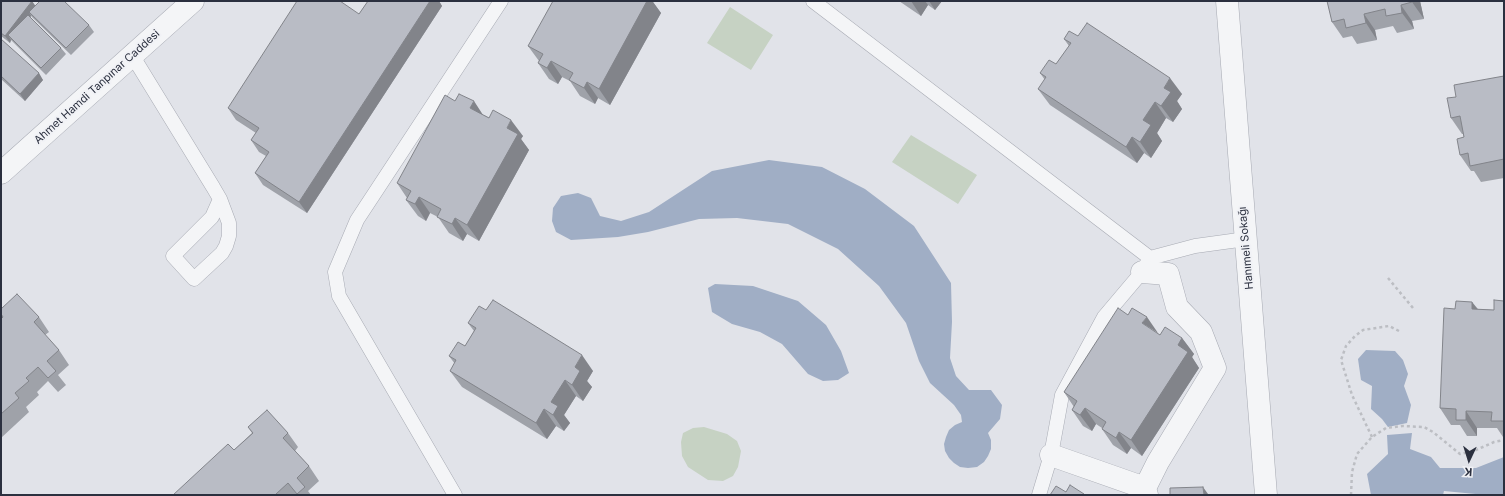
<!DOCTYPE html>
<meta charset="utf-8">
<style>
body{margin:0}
#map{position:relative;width:1505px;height:496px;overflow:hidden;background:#e1e3e9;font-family:Inter,sans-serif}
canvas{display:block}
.frame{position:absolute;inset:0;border:2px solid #2b303f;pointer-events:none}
.north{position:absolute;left:1449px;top:440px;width:40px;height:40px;-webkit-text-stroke:3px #f1f2f6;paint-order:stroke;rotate:184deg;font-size:11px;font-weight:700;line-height:16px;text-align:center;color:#2b303f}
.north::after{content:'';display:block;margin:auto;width:14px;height:18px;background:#2b303f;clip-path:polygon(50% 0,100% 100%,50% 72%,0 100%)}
</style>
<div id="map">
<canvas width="1505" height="496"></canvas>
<div class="frame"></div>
<div class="north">K</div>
</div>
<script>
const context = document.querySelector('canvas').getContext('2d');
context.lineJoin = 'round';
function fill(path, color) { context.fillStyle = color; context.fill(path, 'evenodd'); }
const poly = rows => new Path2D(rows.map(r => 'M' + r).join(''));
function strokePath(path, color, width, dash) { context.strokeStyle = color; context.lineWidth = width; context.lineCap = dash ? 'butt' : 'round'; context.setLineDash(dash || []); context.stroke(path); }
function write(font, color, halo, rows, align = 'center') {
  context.font = font + ' Inter,sans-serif'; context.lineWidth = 4; context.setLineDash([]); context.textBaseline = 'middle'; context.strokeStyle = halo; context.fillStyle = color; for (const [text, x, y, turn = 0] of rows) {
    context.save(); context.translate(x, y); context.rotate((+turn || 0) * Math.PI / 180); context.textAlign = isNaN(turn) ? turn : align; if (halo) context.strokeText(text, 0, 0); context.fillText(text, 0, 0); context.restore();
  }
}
fill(poly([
 [730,7,773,35,751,70,707,43],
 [911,135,977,175,958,204,892,162],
 [704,427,727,434,737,441,741,451,738,467,733,476,723,481,708,480,688,467,682,456,681,442,683,433,693,428]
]), '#c6d2c3');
fill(poly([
 [769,160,822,167,865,189,914,226,951,283,952,322,950,358,956,376,969,390,991,390,1002,405,1000,419,988,433,991,440,991,449,988,456,984,462,977,467,968,468,960,467,954,463,949,458,945,451,944,444,946,437,949,430,955,425,962,422,961,415,954,405,930,383,919,361,906,323,879,286,838,249,788,224,737,218,699,219,648,232,618,237,571,240,556,232,552,221,553,208,561,196,578,193,591,198,600,216,621,221,649,212,712,171],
 [715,284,753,286,798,301,826,325,841,351,849,373,838,380,823,381,808,374,782,344,760,332,732,324,712,312,708,288],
 [1366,350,1395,351,1403,360,1408,374,1404,386,1411,405,1407,423,1388,427,1382,419,1371,409,1372,386,1361,380,1358,359],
 [1412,433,1410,449,1431,457,1440,468,1476,468,1504,457,1504,495,1486,495,1444,491,1443,495,1371,495,1367,474,1388,454,1387,435]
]), '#a0aec5');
const service = poly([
 [813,1,1150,258],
 [132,55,213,187,220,199,229,223,229,236,226,246,222,253,194,279,173,256,212,217,220,199],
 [455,495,339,296,335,272,357,220,501,1],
 [1039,495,1051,455,1062,395,1104,317,1142,272,1150,258,1195,246,1246,239]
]);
const minor = poly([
 [1227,1,1266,495],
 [1142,272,1168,274,1177,307,1201,332,1215,368,1158,462,1145,488],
 [1051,455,1145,488,1147,495]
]);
const tertiary = poly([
 [1,173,193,1]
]);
strokePath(service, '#a7aab3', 15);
strokePath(minor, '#a7aab3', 23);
strokePath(tertiary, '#a7aab3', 23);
strokePath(poly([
 [1388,278,1413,308],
 [1372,437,1352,395,1341,360,1346,346,1355,336,1363,330,1389,326,1401,332],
 [1351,495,1352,472,1357,454,1372,437,1386,428,1402,426,1424,427,1433,432,1460,454,1474,451,1494,442,1504,440]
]), '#bcbec3', 2.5, [3, 3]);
strokePath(service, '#f4f5f7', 14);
strokePath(minor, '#f4f5f7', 22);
strokePath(tertiary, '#f4f5f7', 22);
fill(poly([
 [1,1,35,6,89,25,94,32,71,55,34,19,31,16,30,17,61,48,66,54,46,75,11,40,10,43,1,36],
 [368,1,439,1,442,6,307,213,263,185,255,173,266,156,259,152,251,140,256,133,236,120,228,108,359,14],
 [899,1,942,1,935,10,928,5,921,16],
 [1327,1,1420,1,1424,19,1412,21,1414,29,1397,33,1393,26,1375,30,1377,40,1357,44,1352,36,1343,38,1332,22],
 [653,2,661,13,610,105,598,98,595,104,580,96,570,81,562,77,558,84,549,79,538,63,539,61,528,46],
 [1078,36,1182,94,1177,101,1182,109,1173,122,1166,118,1157,133,1162,141,1151,158,1144,153,1137,163,1050,105,1038,89,1045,80,1040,73,1056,64,1069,46,1064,39],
 [1,39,43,80,25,101,1,79],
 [1504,76,1504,178,1481,182,1474,171,1471,171,1460,155,1464,137,1463,134,1462,134,1451,118,1456,97],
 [484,115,523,136,521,139,529,150,479,241,467,234,463,241,449,233,438,217,430,213,426,221,418,216,406,200,407,198,397,183],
 [1504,301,1504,437,1503,437,1497,428,1477,428,1477,436,1467,436,1460,425,1451,425,1440,408,1455,309,1472,302,1478,309,1494,310],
 [1,309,39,317,49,332,45,335,59,350,69,365,58,375,66,385,58,392,48,381,37,392,39,395,26,407,29,412,1,438,1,319,3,317,1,315],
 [1128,315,1160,335,1182,338,1194,354,1192,357,1199,368,1142,456,1131,448,1127,454,1113,445,1102,429,1102,428,1096,424,1092,431,1083,426,1072,410,1074,407,1064,392],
 [468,323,593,371,587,381,592,387,583,401,576,396,564,415,570,423,564,431,556,426,547,439,462,387,450,371,455,364,449,356,465,346,474,331],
 [248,427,288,433,298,447,295,451,309,466,319,481,308,491,311,495,173,495,234,450,252,433]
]), '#9fa2a9');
fill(poly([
 [32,1,37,8,29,12,31,16,12,40,8,35,11,40,10,43,5,36],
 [430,1,439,1,442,6,307,213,299,202],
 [646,1,654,1,653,2,661,13,610,105,599,89],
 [911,1,925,1,928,5,921,16],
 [929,1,942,1,935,10],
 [1412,1,1420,1,1424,19,1412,2],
 [1401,5,1412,21,1414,29,1402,13],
 [1364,14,1375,30,1377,40,1366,23],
 [551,61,562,77,558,84,547,68],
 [39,73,43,80,25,101,20,94],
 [1170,78,1182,94,1177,101,1182,109,1173,122,1161,106,1164,88],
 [587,82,598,98,595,104,584,88],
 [474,101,485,118,470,108],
 [1155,102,1166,118,1157,133,1162,141,1151,158,1140,142,1143,120],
 [511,120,523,136,521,139,529,150,479,241,467,225,507,128],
 [1132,137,1144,153,1137,163,1126,147],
 [419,197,430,213,426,221,415,204],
 [455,218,467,234,463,241,452,224],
 [1472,302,1484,318,1472,309],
 [1147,317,1158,333,1142,323],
 [1182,338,1194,354,1192,357,1199,368,1142,456,1131,440,1178,345],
 [582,355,593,371,587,381,592,387,583,401,572,385,575,367],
 [565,380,576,396,564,415,570,423,564,431,553,415,551,402],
 [1085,408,1096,424,1092,431,1080,415],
 [544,409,556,426,547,439,536,423],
 [1466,411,1477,428,1477,436,1466,420],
 [1119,432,1131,448,1127,454,1116,438],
 [1203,487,1208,494,1208,495,1204,495]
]), '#82848a');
const building = poly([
 [1,1,32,1,5,36,1,33,1,1],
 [40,1,64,1,89,25,66,48,29,12,40,1],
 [297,1,340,1,359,14,368,1,430,1,299,202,255,173,269,152,251,140,259,128,228,108,297,1],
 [553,1,647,1,599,89,587,82,584,88,569,80,573,73,551,61,547,68,538,63,543,54,528,46,553,1],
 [1327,1,1412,1,1412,2,1401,5,1402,13,1386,16,1385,9,1364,14,1366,23,1346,28,1344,19,1332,22,1327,1],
 [28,15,61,48,41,68,8,35,28,15],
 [1087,23,1170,78,1164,88,1171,92,1161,106,1155,102,1143,120,1151,125,1140,142,1132,137,1126,147,1038,89,1046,77,1040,73,1049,60,1056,64,1071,43,1064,39,1069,31,1078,36,1087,23],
 [1,39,39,73,20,94,1,76,1,39],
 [1504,76,1504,159,1470,166,1468,153,1460,155,1457,139,1464,137,1460,116,1451,118,1447,98,1456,97,1454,85,1504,76],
 [459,94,474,101,470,108,489,118,493,110,511,120,507,128,518,134,467,225,455,218,452,224,437,217,441,209,419,197,415,204,406,200,411,191,397,183,445,95,455,101,459,94],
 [17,294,39,317,34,322,59,350,47,361,56,371,48,378,38,367,26,378,29,381,15,393,19,398,1,414,1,319,3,317,1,314,1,309,17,294],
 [493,300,582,355,575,367,580,371,572,385,565,380,551,402,558,406,553,415,544,409,536,423,450,371,456,360,449,356,458,342,465,346,476,328,468,323,479,306,486,310,493,300],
 [1494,300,1504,301,1504,421,1491,421,1492,412,1466,411,1466,420,1456,420,1456,409,1440,408,1444,308,1455,309,1456,301,1472,302,1472,309,1494,310,1494,300],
 [1118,308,1128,315,1132,308,1147,317,1142,323,1160,335,1165,327,1182,338,1178,345,1188,352,1131,440,1119,432,1116,438,1102,429,1106,422,1085,408,1080,415,1072,410,1077,401,1064,392,1118,308],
 [267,410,288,433,283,438,309,466,297,478,305,487,297,494,288,483,276,494,277,495,173,495,228,444,234,450,253,433,248,427,267,410],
 [1070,485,1084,494,1084,495,1050,495,1056,486,1066,492,1070,485],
 [1203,487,1204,495,1170,495,1170,488,1203,487]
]);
fill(building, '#b9bcc5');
strokePath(building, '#82848a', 1);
write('11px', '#2b303f', '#f1f2f6', [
 ["Ahmet Hamdi Tanpınar Caddesi",97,87,-42],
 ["Hanımeli Sokağı",1246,248,-95]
]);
</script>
